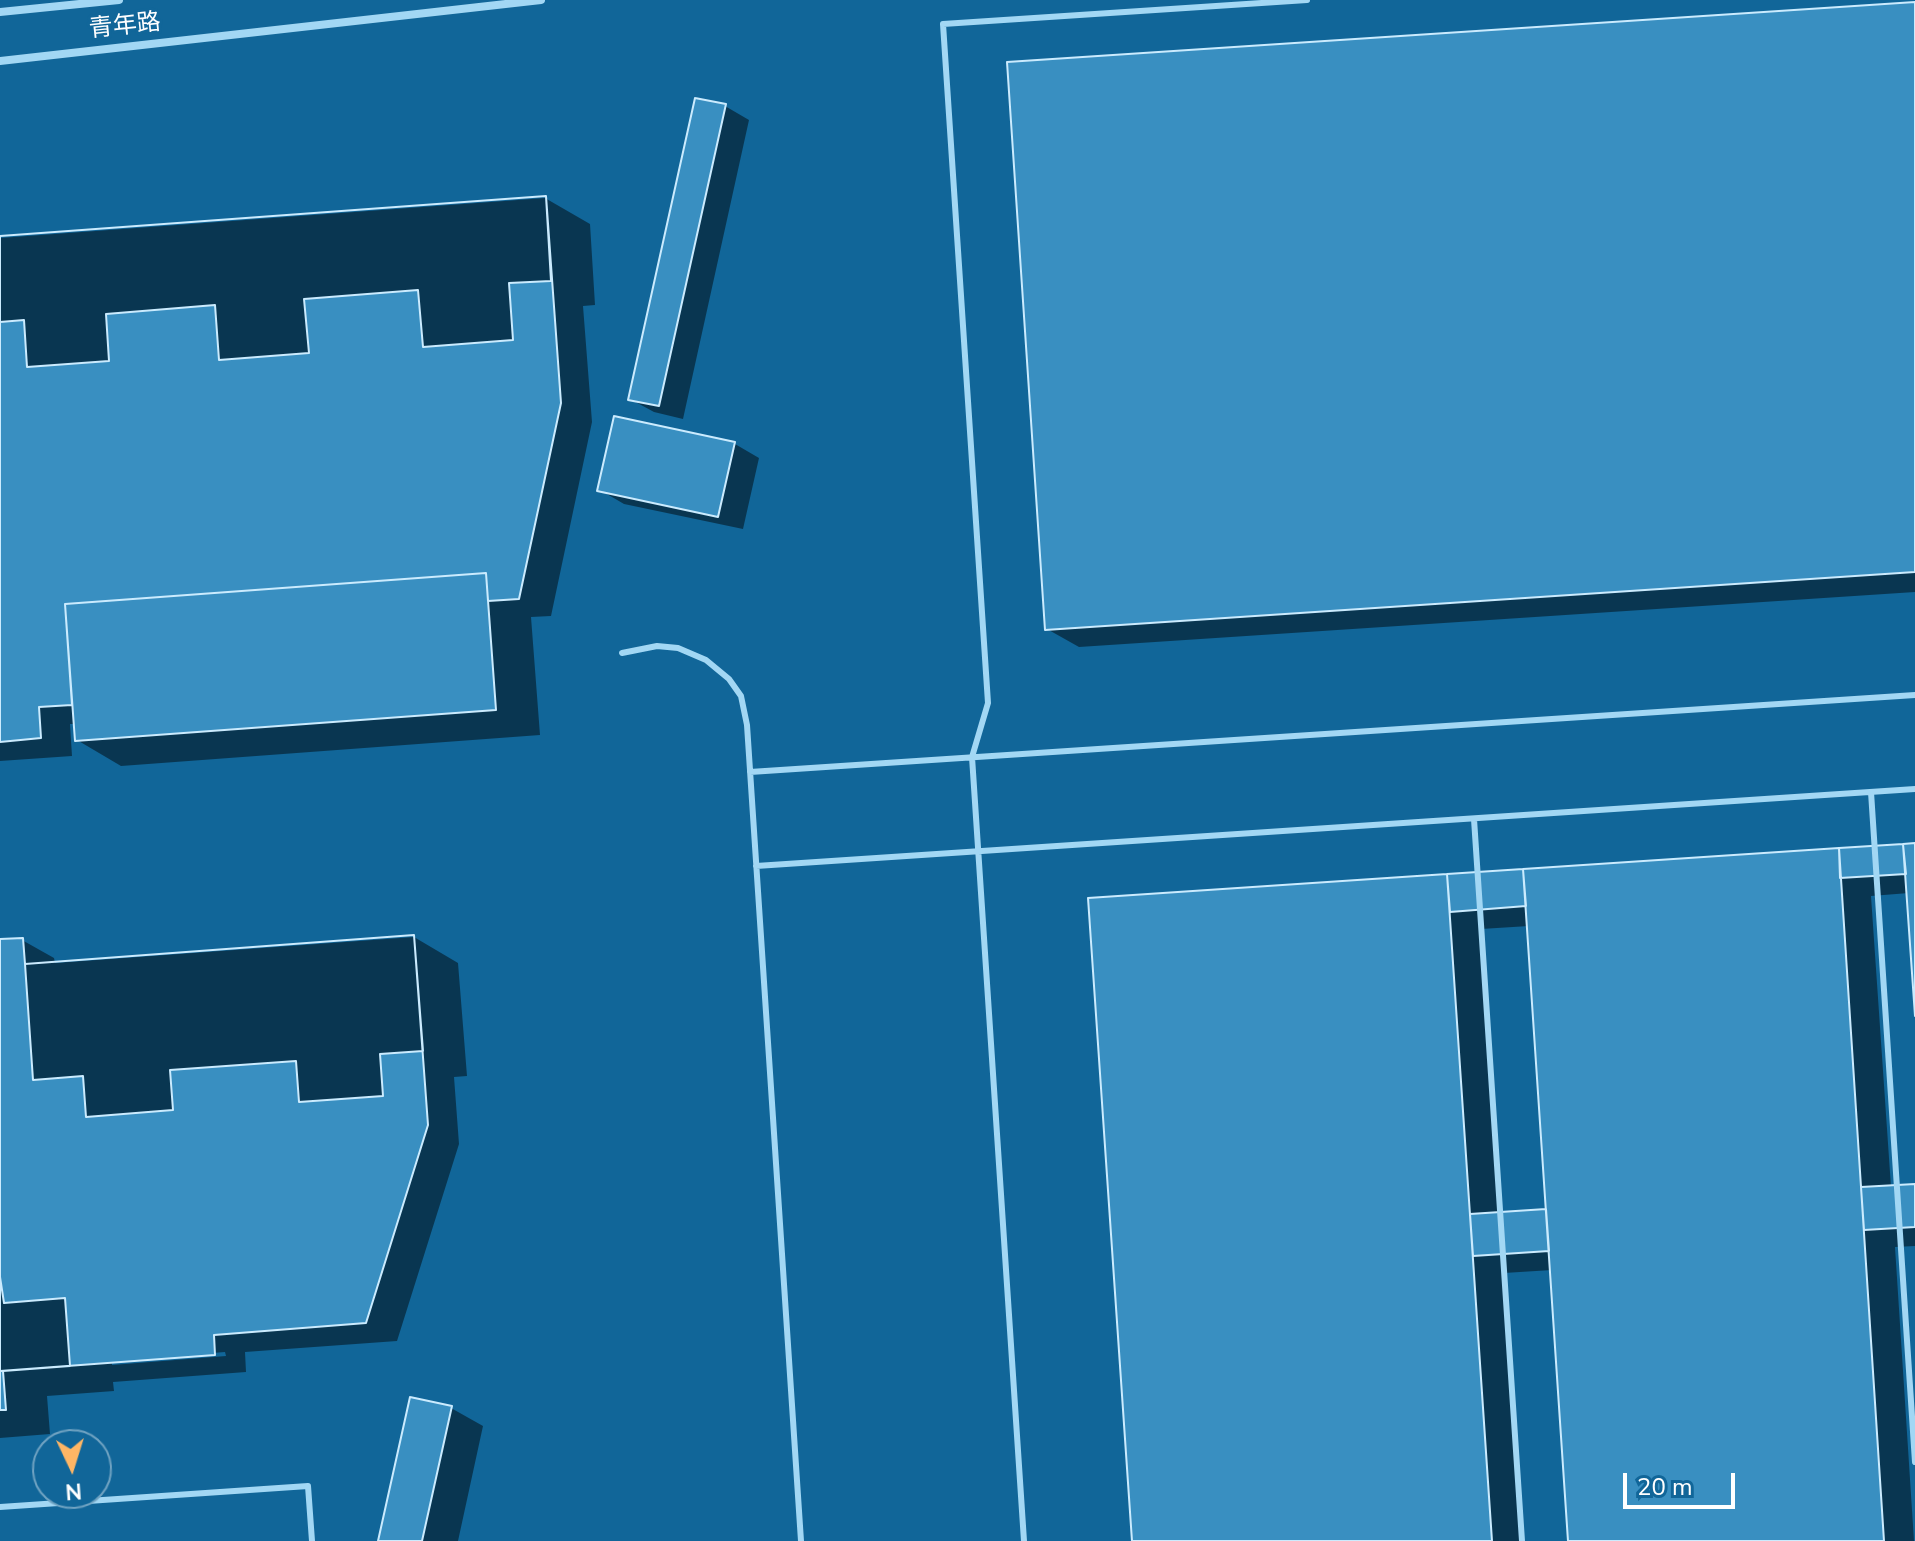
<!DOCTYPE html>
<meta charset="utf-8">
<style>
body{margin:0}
#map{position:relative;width:1915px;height:1541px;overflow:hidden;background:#169;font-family:"Nunito Sans",sans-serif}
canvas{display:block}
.north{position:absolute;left:32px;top:1429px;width:80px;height:80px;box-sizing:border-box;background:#169;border:2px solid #70a3c2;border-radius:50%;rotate:176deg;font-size:22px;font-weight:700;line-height:32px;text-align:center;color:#fff}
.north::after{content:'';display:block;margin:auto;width:28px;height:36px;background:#ffb665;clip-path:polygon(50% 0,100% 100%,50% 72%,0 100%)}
.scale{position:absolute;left:1623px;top:1473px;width:112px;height:36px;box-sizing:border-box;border:4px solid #fff;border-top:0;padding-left:10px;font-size:24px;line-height:28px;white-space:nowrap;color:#fff;-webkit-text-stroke:6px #169;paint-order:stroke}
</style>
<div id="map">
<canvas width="1915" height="1541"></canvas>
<div class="north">N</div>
<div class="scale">20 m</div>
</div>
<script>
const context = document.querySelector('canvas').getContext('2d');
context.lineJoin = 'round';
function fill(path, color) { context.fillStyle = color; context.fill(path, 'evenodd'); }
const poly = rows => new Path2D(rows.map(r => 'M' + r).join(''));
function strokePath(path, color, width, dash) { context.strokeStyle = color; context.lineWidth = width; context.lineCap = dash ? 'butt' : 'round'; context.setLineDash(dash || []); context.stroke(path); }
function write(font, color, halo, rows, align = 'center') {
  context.font = font + ' "Nunito Sans","Noto Sans SC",sans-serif'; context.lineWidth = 6; context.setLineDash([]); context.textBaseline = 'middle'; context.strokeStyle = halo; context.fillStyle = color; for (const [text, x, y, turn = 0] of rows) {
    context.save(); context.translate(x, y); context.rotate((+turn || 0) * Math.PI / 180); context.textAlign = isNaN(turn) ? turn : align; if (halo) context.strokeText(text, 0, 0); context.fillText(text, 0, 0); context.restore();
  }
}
fill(poly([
 [1915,4,1915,592,1079,647,1047,629],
 [725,106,749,120,683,419,654,412,630,399],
 [545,198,590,224,595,305,583,306,592,422,551,616,531,617,540,735,121,766,77,740,76,724,70,724,72,756,0,761,0,238],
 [615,418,735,444,759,458,743,529,624,504,600,490],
 [1915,845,1915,986,1909,893,1871,896,1891,1187,1915,1186,1915,1246,1895,1247,1914,1541,1570,1541,1552,1270,1504,1273,1522,1541,1134,1541,1091,900],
 [1529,926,1548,1210,1500,1214,1481,929],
 [414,937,458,963,467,1076,454,1077,459,1144,397,1341,245,1352,246,1372,113,1382,114,1391,47,1396,50,1434,0,1438,0,941,22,940,54,958,55,963],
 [225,1352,226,1356,112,1365,112,1361],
 [451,1408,483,1426,458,1541,380,1541]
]), '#0007');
const building = poly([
 [1915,2,1915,572,1045,630,1007,62,1915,2],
 [695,98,726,104,659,406,628,400,695,98],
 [546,196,551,281,509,283,513,340,423,347,418,290,304,299,309,353,219,360,215,305,106,314,109,361,27,367,24,320,0,322,0,236,546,196],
 [546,196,561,403,519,599,488,601,486,573,65,604,72,705,39,707,41,738,0,742,0,236,546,196],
 [614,416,735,442,718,517,597,491,614,416],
 [486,573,496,710,75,741,65,604,486,573],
 [1915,843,1915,1016,1903,844,1915,843],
 [1903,844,1906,874,1840,878,1839,848,1903,844],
 [1839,848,1884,1541,1568,1541,1523,869,1839,848],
 [1523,869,1526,906,1450,912,1447,874,1523,869],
 [1447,874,1492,1541,1132,1541,1088,898,1447,874],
 [414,935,423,1051,380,1054,383,1096,299,1102,296,1061,170,1070,173,1110,86,1117,83,1076,33,1080,25,964,414,935],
 [414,935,428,1125,366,1323,214,1335,215,1355,0,1371,0,939,23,938,25,964,414,935],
 [1915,1184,1915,1227,1864,1230,1861,1187,1915,1184],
 [1546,1209,1549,1251,1473,1256,1470,1214,1546,1209],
 [0,1277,4,1303,65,1298,70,1366,3,1371,6,1410,0,1410,0,1277],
 [410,1397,452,1406,422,1541,378,1541,410,1397]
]);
fill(building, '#398fc1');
strokePath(building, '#cbebfe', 2);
strokePath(poly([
 [622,653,657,646,678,648,706,660,729,679,741,696,747,725,801,1541],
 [750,772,1915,695],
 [1871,792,1915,1462],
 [1474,819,1522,1541],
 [756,866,1915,789],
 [0,1507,308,1486,312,1541],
 [1024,1541,972,757,988,703,943,24,1307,0]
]), '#a2d7f4', 6);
strokePath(poly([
 [0,12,119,0],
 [0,61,541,0]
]), '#a2d7f4', 8);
write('24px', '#fff', '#169', [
 ["青年路",125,27,-6]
]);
</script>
